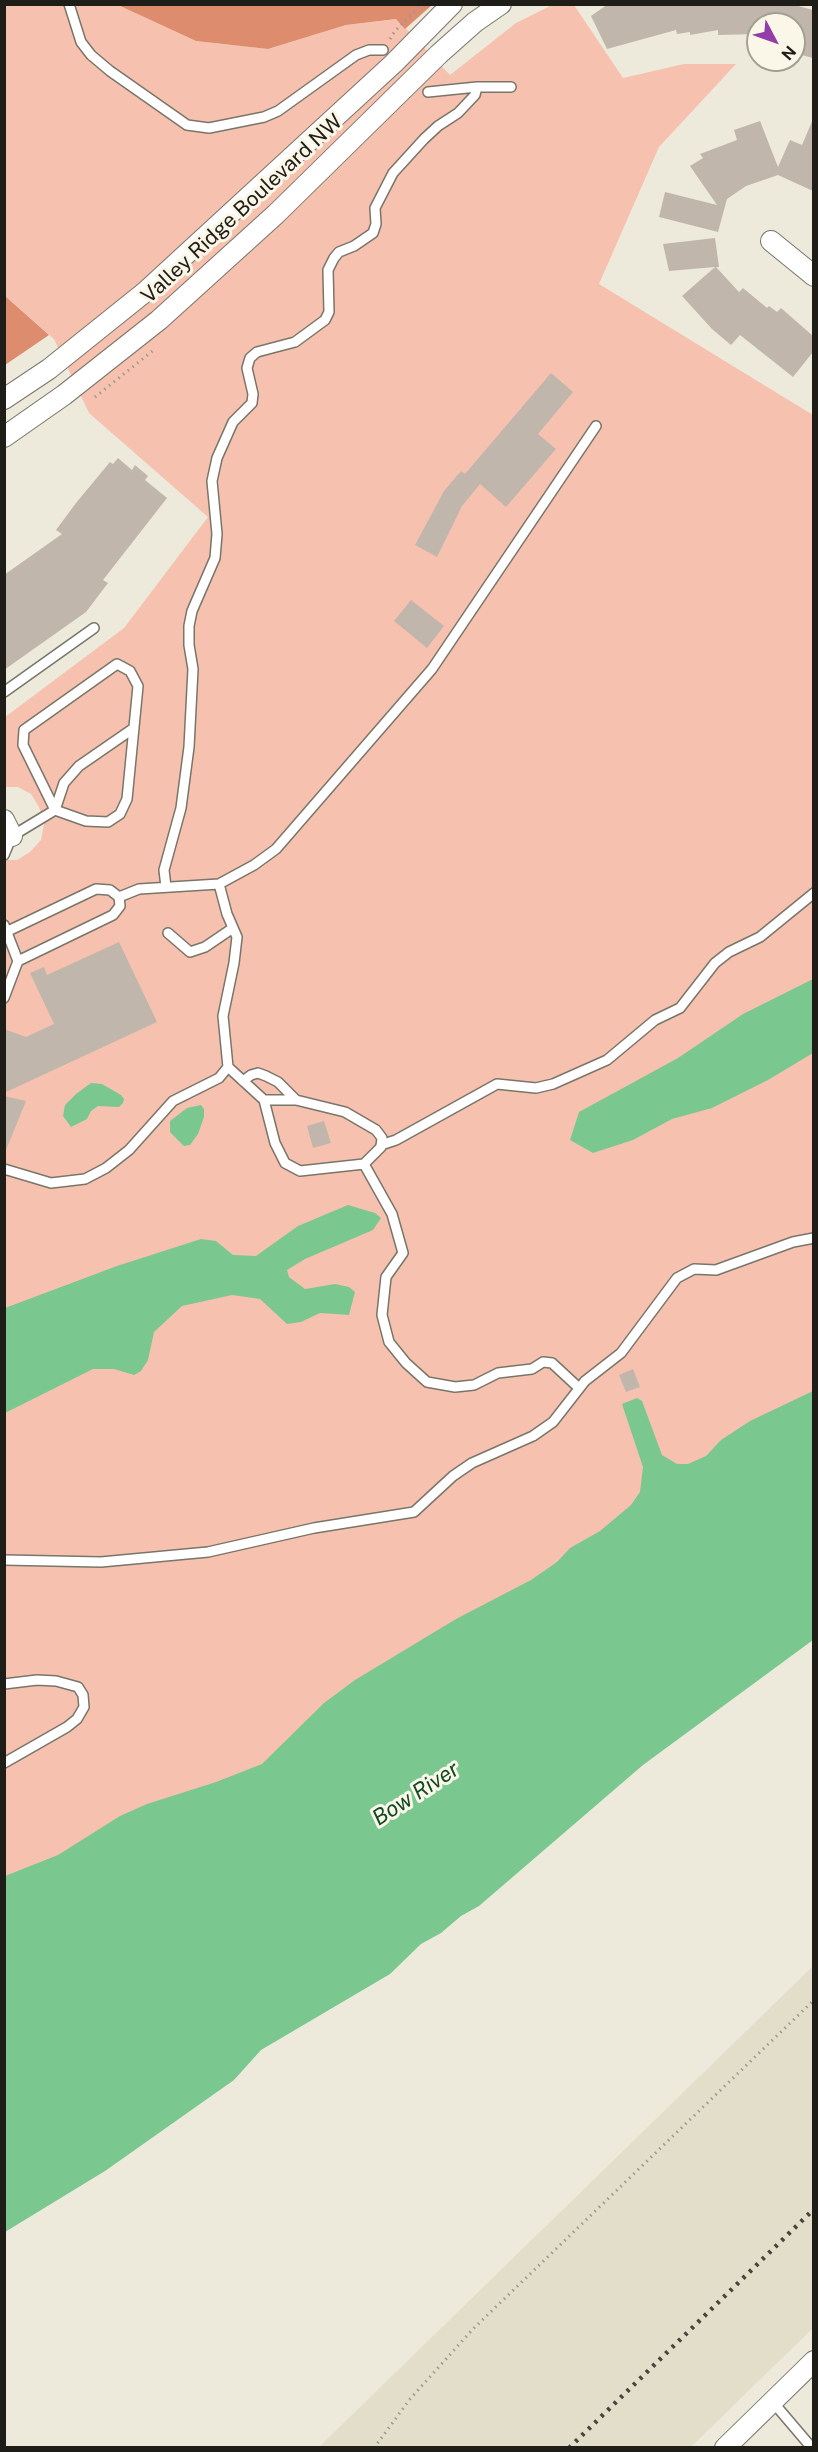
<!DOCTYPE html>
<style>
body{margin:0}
#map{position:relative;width:818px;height:2452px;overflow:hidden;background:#edeadb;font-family:"Public Sans",sans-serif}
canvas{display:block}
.frame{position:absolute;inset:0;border:6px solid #1f1d18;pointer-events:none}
.north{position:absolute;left:746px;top:12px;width:60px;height:60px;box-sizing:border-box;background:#faf7e8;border:2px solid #a2a095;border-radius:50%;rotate:131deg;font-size:16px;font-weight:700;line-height:24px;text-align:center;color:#1f1d18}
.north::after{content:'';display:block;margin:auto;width:21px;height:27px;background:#933daa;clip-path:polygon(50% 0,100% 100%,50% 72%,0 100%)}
</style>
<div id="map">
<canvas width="818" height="2452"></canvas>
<div class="frame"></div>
<div class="north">N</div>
</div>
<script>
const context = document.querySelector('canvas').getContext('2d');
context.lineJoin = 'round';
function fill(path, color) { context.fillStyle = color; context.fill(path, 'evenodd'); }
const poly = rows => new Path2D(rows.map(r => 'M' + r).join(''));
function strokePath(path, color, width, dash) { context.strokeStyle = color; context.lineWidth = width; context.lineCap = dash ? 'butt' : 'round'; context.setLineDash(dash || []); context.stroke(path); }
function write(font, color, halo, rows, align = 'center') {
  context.font = font + ' "Public Sans",sans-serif'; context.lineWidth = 6; context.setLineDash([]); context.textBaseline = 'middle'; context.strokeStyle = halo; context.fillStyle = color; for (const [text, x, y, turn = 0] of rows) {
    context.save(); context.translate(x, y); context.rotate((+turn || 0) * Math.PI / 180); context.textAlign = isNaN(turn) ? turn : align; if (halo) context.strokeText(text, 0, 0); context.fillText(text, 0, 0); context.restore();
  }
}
fill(poly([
 [813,1966,813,2328,691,2447,319,2447]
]), '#e3dec9');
fill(poly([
 [5,5,118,5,196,41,268,49,346,25,397,19,450,75,516,23,552,5,574,5,623,78,684,64,736,64,659,147,599,284,813,415,814,1405,261,1784,5,1888,4,860,17,860,30,852,41,840,44,824,39,807,31,794,18,787,5,787,5,717,124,628,208,517,89,413,54,339,5,296]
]), '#f6c2af');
fill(poly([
 [118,5,432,5,405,29,396,19,346,25,268,49,196,41],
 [5,296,49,335,5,365]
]), '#dd8c6d');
fill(poly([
 [813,979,813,1053,768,1080,712,1108,672,1119,633,1140,593,1153,570,1140,579,1112,678,1058,743,1014],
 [91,1083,102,1084,121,1095,124,1099,123,1103,119,1107,98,1106,91,1111,87,1119,71,1127,63,1116,65,1105,76,1094],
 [201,1105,204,1109,204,1117,198,1134,190,1145,184,1146,170,1132,170,1121,187,1108],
 [348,1205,375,1213,381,1218,373,1230,305,1259,287,1270,289,1277,305,1289,335,1284,349,1287,355,1292,349,1315,320,1313,301,1322,287,1324,260,1299,232,1295,182,1306,154,1332,148,1360,141,1371,134,1375,114,1369,93,1369,5,1413,5,1308,117,1266,201,1239,216,1241,233,1255,256,1256,298,1226],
 [813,1391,813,1640,643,1765,479,1906,461,1916,441,1933,421,1944,390,1974,261,2050,234,2080,105,2171,5,2232,5,1876,58,1855,120,1816,147,1804,216,1782,262,1764,324,1703,355,1680,456,1619,531,1580,557,1562,570,1548,600,1531,631,1505,640,1492,643,1467,622,1404,637,1398,642,1401,662,1455,677,1464,688,1464,706,1456,721,1440,750,1421]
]), '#7bc790');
fill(poly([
 [608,4,791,4,813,10,813,58,794,53,794,24,758,24,758,34,718,35,718,30,690,35,690,32,677,34,676,30,607,49,591,16],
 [813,119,813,191,778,175,746,186,727,199,718,232,659,217,665,192,717,205,690,166,703,158,700,154,737,140,734,130,760,121,778,167,790,140,802,145],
 [715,238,719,267,716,267,739,292,743,288,767,308,769,306,777,312,781,308,813,336,813,352,793,377,740,335,731,345,712,329,682,296,715,267,669,271,663,244],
 [551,373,573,392,538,434,556,449,506,507,480,484,462,506,437,557,415,545,444,491,461,471,465,474],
 [118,458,132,470,135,465,148,476,145,480,167,498,103,580,108,583,86,612,4,670,4,575,62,534,56,530,76,503,110,462,113,464],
 [411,600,444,626,427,648,394,621],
 [119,942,157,1022,4,1093,4,1029,26,1037,54,1024,30,973,44,967,47,975],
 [4,1096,26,1101,6,1150,4,1149],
 [324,1121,331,1143,313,1148,307,1126],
 [633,1369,640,1387,626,1392,619,1375]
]), '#c0b6ab');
const service = poly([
 [69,4,81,42,91,55,110,71,187,125,209,128,264,117,278,111,356,55,369,50,383,50],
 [477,87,511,87],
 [4,692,94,628],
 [55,810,64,783,79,766,134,728],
 [4,855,12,836,55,810,86,821,108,822,120,814,127,799,138,686,130,671,117,664,24,730,23,745,55,810],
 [219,884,227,914,237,937,234,963,223,1016,228,1067,264,1100,275,1143,285,1163,300,1171,364,1164,381,1147,382,1138,376,1130,345,1112,296,1100,264,1100],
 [166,887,164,870,181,808,189,747,193,669,189,645,189,626,192,611,215,558,217,534,212,481,217,458,233,422,252,403,253,394,247,368,250,358,257,352,295,342,325,320,329,312,328,270,334,258,339,252,354,246,373,233,376,224,375,208,393,173,424,139,438,126,458,113,475,95,477,87,428,92],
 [119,897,139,889,219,884,254,865,276,849,432,669,596,426],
 [4,925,18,961,4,998],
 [8,931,96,889,110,890,119,897,120,906,113,915,18,961],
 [168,933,190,952,205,947,233,928],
 [243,1081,251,1075,258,1073,266,1076,278,1082,296,1100],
 [381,1145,396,1140,497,1084,536,1088,553,1084,607,1060,655,1020,680,1008,715,963,729,952,760,937,814,893],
 [364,1164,392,1214,403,1253,386,1277,382,1315,389,1342,406,1363,427,1382,455,1387,474,1385,498,1373,532,1369,543,1362,552,1363,579,1388],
 [4,1169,51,1183,85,1179,106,1168,129,1150,173,1101,219,1078,228,1067],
 [4,1560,101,1562,208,1552,314,1528,414,1512,453,1476,472,1463,533,1436,553,1422,585,1381,621,1353,677,1278,694,1269,716,1270,793,1242,814,1238],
 [4,1684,37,1680,56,1681,78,1687,83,1695,84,1707,77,1719,67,1727,4,1763],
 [772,2401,812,2448]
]);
const minor = poly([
 [771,241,814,276],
 [4,399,49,369,145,292,394,63,452,4],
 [4,437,64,395,159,320,276,214,439,54,475,22,501,4],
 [4,820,12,836],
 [725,2448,814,2361]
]);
strokePath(service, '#787569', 12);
strokePath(minor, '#787569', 22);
strokePath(poly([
 [390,39,395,31,422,4],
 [95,397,155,349],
 [374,2448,410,2399,473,2329,814,2000]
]), '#9d9a8f', 3, [1.5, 4.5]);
strokePath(service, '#fff', 9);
strokePath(minor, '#fff', 20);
strokePath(poly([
 [569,2448,814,2209]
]), '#46443d', 4.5, [3, 6]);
write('21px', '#1f1d18', '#faf7e8', [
 ["Valley Ridge Boulevard NW",242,209,-43]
]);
write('italic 22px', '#104926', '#faf7e8', [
 ["Bow River",416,1794,-33]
]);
</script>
